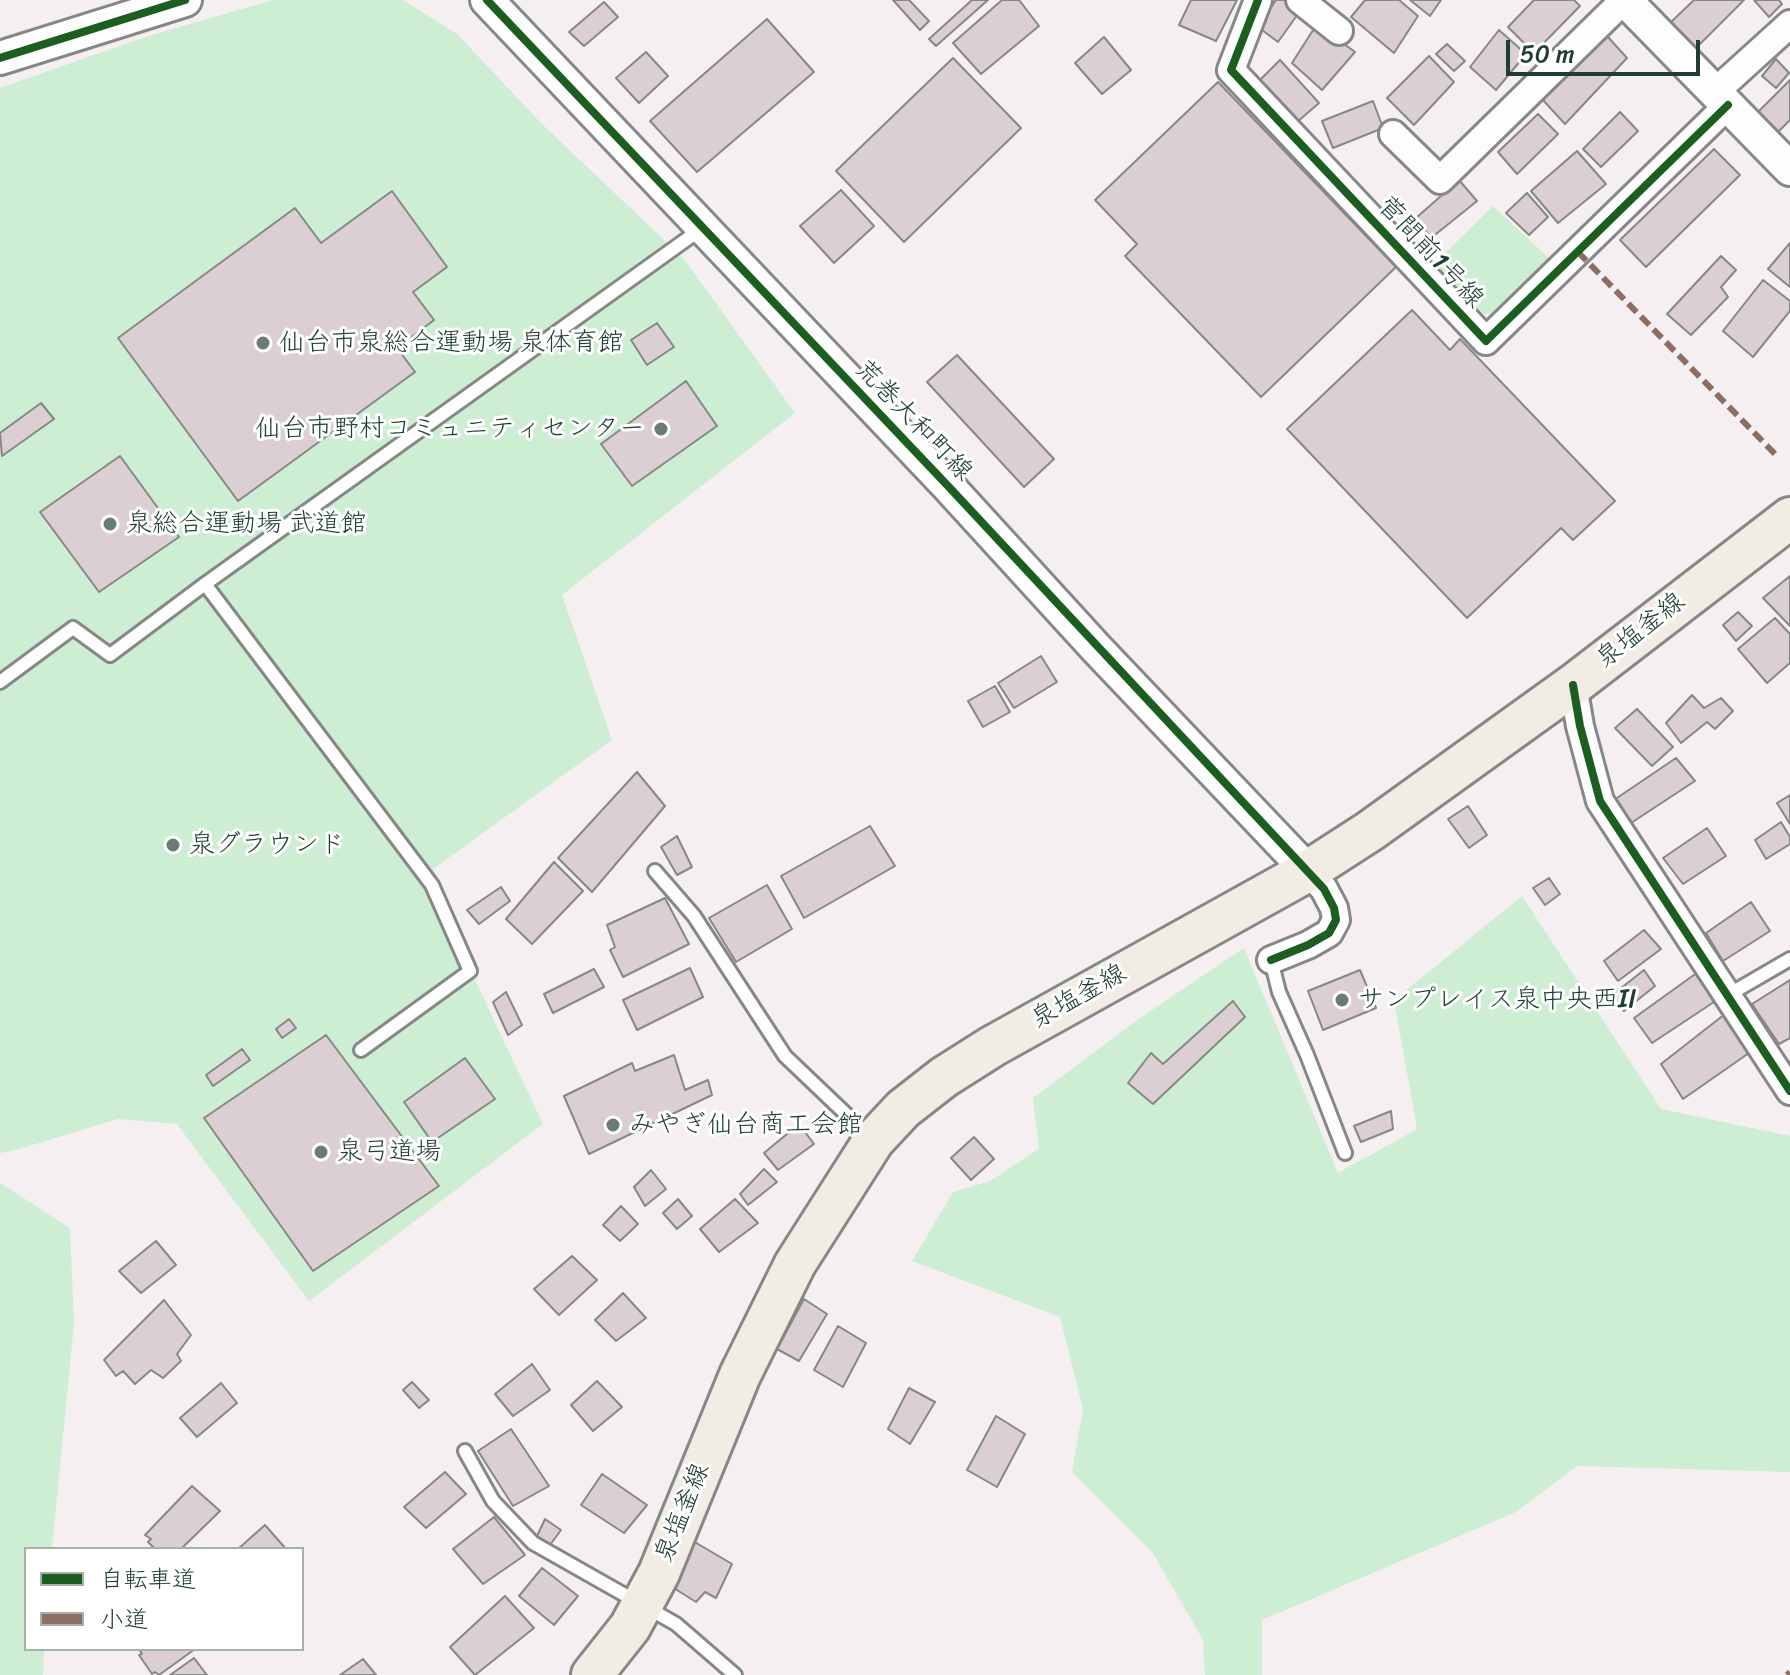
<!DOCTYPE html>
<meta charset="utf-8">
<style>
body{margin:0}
#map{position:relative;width:1790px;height:1675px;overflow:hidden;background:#f5eff2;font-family:Sriracha,"Klee One",sans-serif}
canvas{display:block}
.legend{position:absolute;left:24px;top:1547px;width:280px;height:104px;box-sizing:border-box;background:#fff;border:2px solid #a5b1ae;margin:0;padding:10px 14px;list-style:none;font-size:24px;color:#1f3d34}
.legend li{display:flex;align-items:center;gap:16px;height:40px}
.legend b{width:40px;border:2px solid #a5b1ae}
.scale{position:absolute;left:1506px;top:40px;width:194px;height:36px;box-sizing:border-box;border:4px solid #1f3d34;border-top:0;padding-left:10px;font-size:24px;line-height:28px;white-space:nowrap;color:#1f3d34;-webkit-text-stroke:6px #fff;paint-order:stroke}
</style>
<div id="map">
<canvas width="1790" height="1675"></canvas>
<ul class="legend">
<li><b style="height:10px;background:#1b5e20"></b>自転車道</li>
<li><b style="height:10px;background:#8d6e63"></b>小道</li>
</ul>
<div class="scale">50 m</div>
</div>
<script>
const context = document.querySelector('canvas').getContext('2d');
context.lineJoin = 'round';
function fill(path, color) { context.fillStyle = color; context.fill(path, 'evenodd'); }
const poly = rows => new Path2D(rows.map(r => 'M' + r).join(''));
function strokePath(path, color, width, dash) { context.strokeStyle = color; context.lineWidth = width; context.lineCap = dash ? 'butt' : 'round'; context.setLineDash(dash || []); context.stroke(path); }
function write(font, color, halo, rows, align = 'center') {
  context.font = font + ' Sriracha,"Klee One",sans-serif'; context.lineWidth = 6; context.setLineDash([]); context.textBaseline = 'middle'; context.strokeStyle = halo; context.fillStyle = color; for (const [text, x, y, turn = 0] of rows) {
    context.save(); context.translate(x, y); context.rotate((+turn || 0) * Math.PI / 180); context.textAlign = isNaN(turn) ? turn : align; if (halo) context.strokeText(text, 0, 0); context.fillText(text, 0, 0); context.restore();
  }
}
fill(poly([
 [273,0,403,0,457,34,542,124,684,259,795,413,562,595,612,740,433,869,467,963,543,1124,309,1301,177,1124,118,1119,16,1150,0,1153,0,88,145,37],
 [1493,206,1552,261,1501,314,1480,314,1432,266],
 [1522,896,1661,1109,1790,1136,1790,1472,1577,1466,1516,1512,1262,1620,1262,1675,1205,1675,1203,1640,1153,1553,1072,1472,1083,1409,1060,1317,912,1261,953,1192,990,1181,1039,1149,1033,1098,1137,1020,1244,948,1338,1173,1417,1129,1394,1000],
 [0,1183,70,1228,74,1324,52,1549,26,1549,26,1649,44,1649,43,1675,0,1675]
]), '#cdeed2');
const building = poly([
 [893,0,909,0,929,21,920,30,893,0],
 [972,0,988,0,936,46,929,39,972,0],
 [1002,0,1019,0,1039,26,981,74,953,43,1002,0],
 [1191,0,1237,0,1216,41,1179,25,1191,0],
 [1276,0,1285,0,1300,11,1278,42,1258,27,1276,0],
 [1365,0,1399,0,1418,16,1394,53,1351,17,1365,0],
 [1410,0,1441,0,1430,16,1410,0],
 [1534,0,1574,0,1580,6,1534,53,1508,27,1534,0],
 [1694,0,1744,0,1694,50,1669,24,1694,0],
 [1754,0,1779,0,1782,4,1769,17,1754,0],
 [604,2,618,17,584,46,569,32,604,2],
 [767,19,814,72,697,172,650,121,767,19],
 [1317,24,1355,52,1322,90,1292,63,1317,24],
 [1499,30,1526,54,1496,90,1470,67,1499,30],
 [1607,36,1627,58,1565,124,1542,99,1607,36],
 [1104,37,1131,70,1102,94,1075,63,1104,37],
 [1447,44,1465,61,1454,71,1436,54,1447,44],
 [646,52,668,76,639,103,616,78,646,52],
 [1429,56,1454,82,1414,125,1387,98,1429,56],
 [953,58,1021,128,904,242,836,171,953,58],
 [1776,59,1789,73,1776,88,1762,76,1776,59],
 [1280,60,1319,103,1296,123,1257,83,1280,60],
 [1790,80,1790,120,1776,134,1756,114,1790,80],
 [1218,82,1396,267,1261,397,1125,256,1137,244,1095,200,1218,82],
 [1373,101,1383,128,1333,148,1322,121,1373,101],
 [1620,112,1638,131,1601,167,1583,149,1620,112],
 [1538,114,1558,134,1517,174,1498,152,1538,114],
 [1714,149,1740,175,1646,267,1620,240,1714,149],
 [1577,151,1606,184,1558,223,1531,191,1577,151],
 [1459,180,1477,201,1431,238,1416,218,1459,180],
 [841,190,874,226,834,263,800,226,841,190],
 [392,191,447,267,413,292,434,320,397,348,415,372,238,501,118,338,295,208,321,243,392,191],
 [1527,193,1548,217,1529,235,1506,213,1527,193],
 [1790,243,1790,287,1768,269,1790,243],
 [1721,256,1736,270,1721,287,1728,297,1691,335,1667,314,1721,256],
 [1763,280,1790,301,1790,311,1753,357,1723,331,1763,280],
 [1412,310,1450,350,1460,339,1615,501,1573,540,1561,528,1467,618,1287,429,1412,310],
 [657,323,674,347,647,365,631,340,657,323],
 [957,355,1054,459,1024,487,927,382,957,355],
 [686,381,717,426,632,486,601,444,686,381],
 [41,403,54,419,2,456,0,433,41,403],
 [120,456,179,537,99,592,40,512,120,456],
 [1790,576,1790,626,1763,598,1790,576],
 [1738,612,1752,626,1736,641,1723,625,1738,612],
 [1775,618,1790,634,1790,663,1767,683,1738,649,1775,618],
 [1041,656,1057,682,1014,708,998,683,1041,656],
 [995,686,1010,712,983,727,968,701,995,686],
 [1692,695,1704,708,1721,698,1733,711,1715,729,1707,722,1681,743,1666,723,1692,695],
 [1637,709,1673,747,1652,766,1615,728,1637,709],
 [1676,758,1695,781,1628,825,1611,802,1676,758],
 [637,772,665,806,592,892,558,858,637,772],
 [1790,795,1790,824,1777,803,1790,795],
 [1468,806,1487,835,1469,848,1448,819,1468,806],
 [1781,822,1790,837,1790,844,1766,859,1755,840,1781,822],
 [870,826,895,866,804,918,781,876,870,826],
 [1707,828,1726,856,1683,884,1663,858,1707,828],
 [677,836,692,867,677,875,661,847,677,836],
 [554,862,583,891,532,944,506,919,554,862],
 [1549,878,1560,894,1545,905,1533,888,1549,878],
 [767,885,792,929,736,962,709,918,767,885],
 [501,887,510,901,479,924,467,910,501,887],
 [665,898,689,944,623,977,610,950,615,947,607,925,665,898],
 [1751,902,1770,931,1723,961,1706,933,1751,902],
 [1644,930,1661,949,1618,981,1604,961,1644,930],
 [690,968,703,997,637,1030,623,1000,690,968],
 [594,969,604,987,553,1013,544,994,594,969],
 [1360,970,1376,1008,1323,1030,1308,991,1360,970],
 [1644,970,1655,986,1624,1011,1611,996,1644,970],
 [1698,972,1717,1000,1652,1043,1634,1018,1698,972],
 [1790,980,1790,1038,1779,1044,1752,1004,1790,980],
 [506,992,522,1025,508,1035,493,1002,506,992],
 [1233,1001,1245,1017,1153,1104,1128,1083,1151,1053,1163,1064,1233,1001],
 [1725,1014,1749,1053,1683,1099,1661,1064,1725,1014],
 [289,1019,296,1028,282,1038,276,1029,289,1019],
 [326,1035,439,1186,313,1271,204,1118,326,1035],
 [242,1049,250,1060,213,1086,206,1075,242,1049],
 [674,1055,685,1090,708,1080,712,1095,589,1154,564,1096,632,1063,635,1071,674,1055],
 [465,1058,495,1099,432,1142,404,1102,465,1058],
 [1391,1111,1393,1129,1361,1142,1354,1126,1391,1111],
 [799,1124,814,1144,778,1170,764,1153,799,1124],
 [974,1137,994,1159,971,1180,951,1158,974,1137],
 [764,1169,777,1182,748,1205,740,1194,764,1169],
 [651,1170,666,1189,645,1206,634,1187,651,1170],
 [678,1199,692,1216,677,1229,663,1213,678,1199],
 [735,1199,758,1223,719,1252,700,1229,735,1199],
 [621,1206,638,1224,620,1241,603,1225,621,1206],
 [156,1241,176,1265,141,1293,119,1271,156,1241],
 [572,1256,597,1280,559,1315,534,1289,572,1256],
 [623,1293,646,1318,616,1341,595,1320,623,1293],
 [804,1299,827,1314,799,1361,777,1349,804,1299],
 [164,1300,191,1335,177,1354,181,1361,163,1378,151,1370,135,1384,123,1371,116,1376,104,1360,164,1300],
 [838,1326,866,1343,843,1387,814,1370,838,1326],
 [532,1364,550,1390,513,1416,495,1394,532,1364],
 [597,1381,622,1407,593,1431,571,1405,597,1381],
 [412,1382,429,1400,419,1408,403,1390,412,1382],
 [221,1383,237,1403,197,1437,180,1418,221,1383],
 [909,1388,935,1402,910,1444,888,1429,909,1388],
 [996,1416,1025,1434,997,1487,967,1470,996,1416],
 [511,1429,549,1486,513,1506,478,1451,511,1429],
 [445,1472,466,1494,426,1528,404,1507,445,1472],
 [602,1474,647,1505,624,1533,581,1505,602,1474],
 [192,1486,220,1511,181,1549,155,1549,148,1542,151,1539,145,1535,192,1486],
 [494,1517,525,1555,483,1584,453,1549,494,1517],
 [545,1519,561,1530,550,1545,537,1536,545,1519],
 [265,1525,286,1549,238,1549,265,1525],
 [693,1541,732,1564,716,1598,705,1592,696,1602,669,1585,693,1541],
 [542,1568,578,1596,554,1625,519,1596,542,1568],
 [505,1596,534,1628,475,1675,450,1647,505,1596],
 [139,1649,195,1649,159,1675,155,1672,152,1674,139,1655,142,1654,139,1649],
 [194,1658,207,1675,170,1675,194,1658],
 [363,1659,376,1675,340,1675,363,1659]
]);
fill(building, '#dccfd4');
strokePath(building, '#858887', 2);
const service = poly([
 [205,584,432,885,470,971,361,1050],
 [0,682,73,628,110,655,205,584,701,229],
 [655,871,694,916,785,1056,870,1137],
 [1271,960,1279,992,1307,1055,1345,1153],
 [1728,995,1790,959],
 [465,1451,493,1501,533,1543,676,1624,735,1675]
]);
const minor = poly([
 [1258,0,1231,70,1486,341,1728,105],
 [1300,0,1339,31],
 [1715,92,1790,24],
 [1393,134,1440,180,1624,0],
 [1573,685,1580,726,1600,801,1790,1091],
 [1271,960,1308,945,1329,933,1336,920,1334,908,1324,889,1308,871]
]);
const tertiary = poly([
 [487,0,948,486,1096,648,1308,871],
 [1625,0,1790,169],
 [0,58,185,0]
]);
const primary = poly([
 [592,1675,630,1627,659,1573,740,1375,795,1264,874,1140,903,1109,944,1077,993,1046,1308,871,1370,831,1573,685,1790,518]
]);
strokePath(service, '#858887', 18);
strokePath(minor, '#858887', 32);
strokePath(tertiary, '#858887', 38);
strokePath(primary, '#858887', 46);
strokePath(service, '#fefdfd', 12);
strokePath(minor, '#fefdfd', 26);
strokePath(tertiary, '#fefdfd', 32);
strokePath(primary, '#f1ece4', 40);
strokePath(poly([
 [1578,252,1776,455],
 [1787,1675,1790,1672]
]), '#8d6e63', 6, [12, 6]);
strokePath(poly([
 [487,0,948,486,1324,889,1334,908,1336,920,1329,933,1308,945,1271,960],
 [1258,0,1231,70,1486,341,1728,105],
 [0,58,185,0],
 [1573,685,1580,726,1600,801,1790,1091]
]), '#1b5e20', 8);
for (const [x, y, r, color] of [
 [263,343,8,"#6a7b76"],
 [661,429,8,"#6a7b76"],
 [110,524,8,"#6a7b76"],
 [173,845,8,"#6a7b76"],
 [1342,1000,8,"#6a7b76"],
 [613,1125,8,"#6a7b76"],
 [321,1152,8,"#6a7b76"]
]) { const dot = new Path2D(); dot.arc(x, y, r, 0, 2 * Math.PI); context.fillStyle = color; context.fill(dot); strokePath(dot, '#fff', 3); }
write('26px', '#1f3d34', '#fff', [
 ["菅間前1号線",1430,253,47],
 ["荒巻大和町線",913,421,46],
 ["泉塩釜線",1641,631,-38],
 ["泉塩釜線",1079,997,-29],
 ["泉塩釜線",683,1513,-68]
]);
write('26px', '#1f3d34', '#fff', [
 ["仙台市泉総合運動場 泉体育館",279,343],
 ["仙台市野村コミュニティセンター",645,429,"right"],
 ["泉総合運動場 武道館",126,524],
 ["泉グラウンド",189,845],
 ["サンプレイス泉中央西II",1358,1000],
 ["みやぎ仙台商工会館",629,1125],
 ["泉弓道場",337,1152]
], 'left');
</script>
